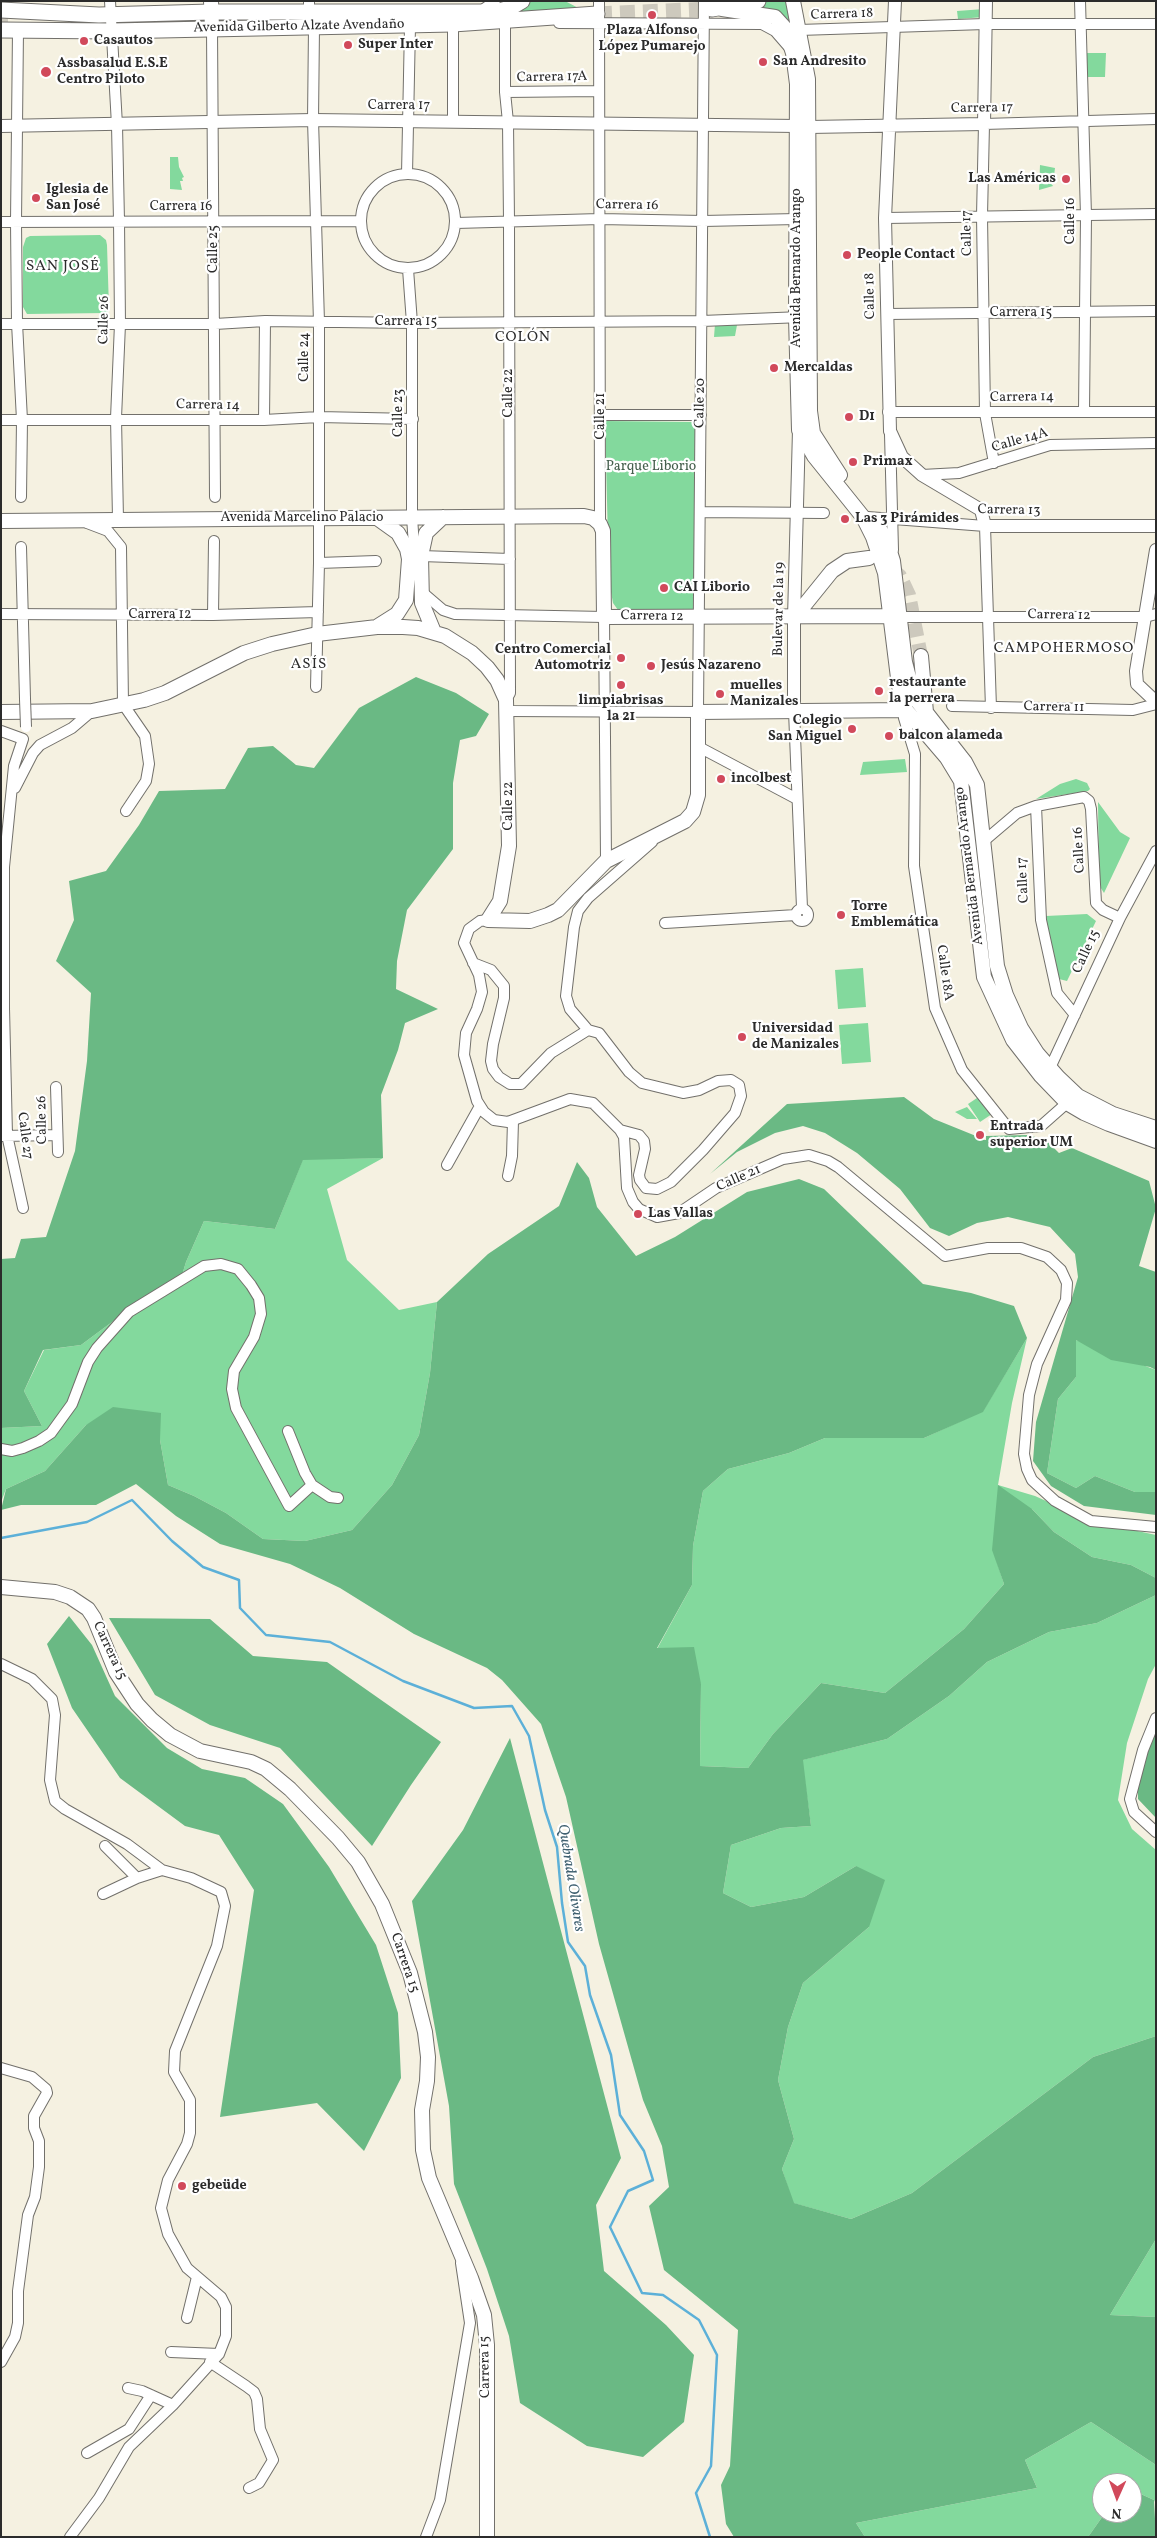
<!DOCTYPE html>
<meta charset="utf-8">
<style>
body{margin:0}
#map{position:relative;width:1157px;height:2538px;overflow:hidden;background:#f5f1e1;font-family:Vollkorn,serif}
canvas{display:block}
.frame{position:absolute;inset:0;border:2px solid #2b2b2b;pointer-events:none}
.north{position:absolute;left:1092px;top:2473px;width:50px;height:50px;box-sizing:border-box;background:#fff;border:1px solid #aaa;border-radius:50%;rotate:182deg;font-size:14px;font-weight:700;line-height:20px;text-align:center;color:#2b2b2b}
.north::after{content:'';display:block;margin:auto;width:18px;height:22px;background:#d1495b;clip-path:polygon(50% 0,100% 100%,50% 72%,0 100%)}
</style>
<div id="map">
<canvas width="1157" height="2538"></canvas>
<div class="frame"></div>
<div class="north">N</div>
</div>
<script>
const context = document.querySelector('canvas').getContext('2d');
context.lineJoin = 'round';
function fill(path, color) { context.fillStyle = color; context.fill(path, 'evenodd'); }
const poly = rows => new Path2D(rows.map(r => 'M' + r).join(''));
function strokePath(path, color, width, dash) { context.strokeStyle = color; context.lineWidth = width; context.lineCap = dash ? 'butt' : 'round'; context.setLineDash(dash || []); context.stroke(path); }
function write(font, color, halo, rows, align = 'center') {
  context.font = font + ' Vollkorn,serif'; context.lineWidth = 4.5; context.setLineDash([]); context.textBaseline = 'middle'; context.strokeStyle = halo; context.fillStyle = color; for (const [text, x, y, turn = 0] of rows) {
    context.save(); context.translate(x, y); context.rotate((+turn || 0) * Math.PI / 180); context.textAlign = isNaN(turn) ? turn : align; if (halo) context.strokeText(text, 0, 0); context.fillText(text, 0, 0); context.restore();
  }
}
fill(poly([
 [530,1,565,1,584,11,510,15,526,7],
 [770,1,787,1,797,34,772,10,753,5],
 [984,9,984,17,958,19,957,11],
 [1082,53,1106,53,1105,77,1081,77],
 [170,157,178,157,179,167,184,177,182,178,183,181,180,181,182,190,170,189],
 [1040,165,1055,168,1054,176,1051,176,1051,183,1053,186,1039,190],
 [100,235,106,240,107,245,109,309,107,313,27,314,23,307,23,247,26,238,30,236],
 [715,324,737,325,735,336,714,337],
 [605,421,695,422,694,613,624,612,618,610,613,603,609,581],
 [905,759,907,772,860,775,863,762],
 [1076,779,1087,783,1090,789,1088,791,1036,799,1060,784],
 [1098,802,1120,832,1130,838,1104,893,1099,885],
 [1087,914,1096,921,1067,981,1059,979,1051,958,1046,916],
 [863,968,866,1007,838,1009,835,970],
 [868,1023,871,1062,842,1064,839,1025],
 [980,1096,992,1114,980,1122,968,1104],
 [967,1107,977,1119,967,1119,955,1112],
 [383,1158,327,1189,347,1260,399,1310,437,1302,430,1373,419,1435,392,1485,352,1530,305,1541,263,1539,226,1513,194,1496,168,1485,160,1440,160,1413,86,1425,45,1471,6,1489,1,1502,1,1428,42,1426,24,1391,44,1350,81,1345,143,1299,179,1285,186,1262,204,1221,275,1229,303,1159],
 [1027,1338,1012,1403,998,1485,1035,1496,1091,1521,1156,1535,1156,1578,1131,1565,1092,1557,1054,1532,1032,1509,993,1550,1004,1584,964,1629,885,1693,821,1683,773,1734,748,1768,700,1766,701,1684,657,1649,692,1585,693,1546,703,1491,728,1469,789,1453,825,1438,924,1438,983,1411],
 [1076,1340,1156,1370,1156,1492,1135,1492,1095,1476,1076,1488,1047,1473,1058,1399,1076,1377],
 [1156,1595,1156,1664,1148,1679,1127,1743,1118,1800,1132,1829,1156,1850,1156,2036,1093,2057,912,2193,851,2219,793,2203,782,2169,794,2139,778,2080,788,2027,803,1983,869,1927,856,1866,804,1897,751,1907,723,1893,731,1845,781,1828,811,1826,802,1760,887,1739,949,1696,987,1662,1049,1632,1097,1623],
 [1156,2239,1156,2317,1110,2315],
 [1091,2422,1156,2465,1156,2504,1154,2500,1132,2490,1132,2483,1102,2483,1102,2513,1105,2513,1088,2537,865,2537,856,2523,1037,2488,1025,2460]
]), '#83d99d');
fill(poly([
 [416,677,456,693,489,714,476,736,460,740,453,783,453,849,407,910,397,961,396,989,438,1009,405,1023,398,1050,381,1095,383,1158,303,1160,275,1229,204,1221,186,1262,179,1285,143,1299,81,1345,43,1350,24,1391,42,1426,1,1428,1,1259,15,1258,21,1239,46,1237,75,1151,87,1061,91,993,56,961,74,920,69,881,106,871,139,825,159,791,225,789,248,748,273,746,296,765,314,768,359,708],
 [904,1097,934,1119,976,1136,977,1139,986,1140,986,1136,1028,1135,1046,1140,1059,1153,1072,1148,1149,1181,1156,1208,1139,1266,1156,1272,1156,1370,1150,1367,1111,1360,1076,1340,1076,1377,1058,1399,1047,1473,1076,1488,1095,1476,1135,1492,1156,1492,1156,1515,1084,1506,1051,1486,1033,1461,1036,1422,1078,1277,1075,1254,1050,1227,1008,1217,977,1223,949,1236,930,1228,900,1189,857,1153,825,1133,803,1126,775,1133,737,1152,710,1174,787,1104],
 [577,1162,589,1178,597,1207,636,1256,675,1237,747,1192,799,1179,824,1189,923,1284,971,1293,1014,1306,1027,1338,983,1412,924,1438,825,1438,789,1453,728,1469,703,1491,693,1546,692,1585,657,1648,694,1647,701,1684,700,1766,748,1768,773,1734,821,1683,885,1693,964,1629,1004,1584,992,1550,998,1485,1032,1509,1054,1532,1092,1557,1131,1565,1156,1578,1156,1595,1097,1623,1049,1632,987,1662,949,1696,887,1739,803,1760,811,1826,781,1828,731,1845,723,1893,751,1907,804,1897,856,1866,885,1880,869,1927,803,1983,788,2027,778,2080,794,2139,782,2169,794,2203,851,2219,912,2193,1093,2057,1156,2036,1156,2239,1110,2315,1156,2317,1156,2465,1091,2422,1025,2460,1037,2488,856,2523,865,2537,734,2537,726,2524,721,2485,730,2466,738,2330,664,2270,649,2206,669,2187,662,2146,643,2100,599,1944,566,1797,541,1724,502,1680,487,1668,414,1634,340,1588,290,1564,220,1544,176,1516,136,1484,96,1505,21,1505,1,1510,6,1489,45,1471,86,1425,113,1407,161,1413,160,1440,168,1485,194,1496,226,1513,263,1539,305,1541,352,1530,392,1485,419,1435,430,1373,437,1302,488,1254,559,1206],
 [69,1616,92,1645,115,1696,167,1748,202,1769,245,1778,283,1804,329,1867,376,1945,398,2013,401,2078,364,2151,317,2103,220,2117,254,1890,219,1835,185,1826,120,1778,72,1708,47,1644],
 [109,1618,210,1619,253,1656,327,1662,441,1742,411,1785,372,1846,280,1748,210,1725,155,1695],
 [1156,1726,1156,1818,1138,1799,1138,1784],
 [510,1738,621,2158,596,2205,604,2271,666,2325,694,2355,684,2422,643,2457,587,2446,520,2403,509,2336,487,2269,454,2184,449,2106,412,1901,463,1830],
 [1132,2490,1154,2500,1156,2537,1088,2537,1105,2513,1132,2513]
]), '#6ab984');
strokePath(poly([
 [1,1538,87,1522,132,1500,172,1541,203,1567,239,1580,240,1608,266,1635,330,1642,403,1681,474,1708,512,1706,529,1736,545,1810,557,1847,562,1903,568,1942,585,1966,590,1995,611,2055,620,2115,644,2151,653,2180,628,2191,610,2227,642,2293,663,2295,699,2320,717,2355,711,2466,696,2493,710,2537]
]), '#5cb0d8', 2.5);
strokePath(poly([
 [890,567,900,576,909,595,921,656]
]), '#cdc9bd', 14, [14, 7]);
strokePath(poly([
 [597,14,712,9],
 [1,20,8,20]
]), '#cdc9bd', 15, [15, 8]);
const minor = poly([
 [110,1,117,125,119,221,120,324,116,418,118,519],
 [309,1,309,12],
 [599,1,600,524],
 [1080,1,1086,216,1084,411],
 [481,11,495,1],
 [559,23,762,24,775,31,788,46],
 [453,24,453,121],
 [505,24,505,92,508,122,509,221,510,693,506,700],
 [314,27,313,120,319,322,319,563,316,687],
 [212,28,215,497],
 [18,30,16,222,17,323,22,420,21,497],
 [799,30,985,24,1156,24],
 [505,92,599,91],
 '361 221a47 47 0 1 1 94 0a47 47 0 1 1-94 0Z',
 [407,174,410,26],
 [885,218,1156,214],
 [1,222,361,221],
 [456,223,600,219,703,221,797,219],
 [408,269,412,323,412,517,414,546,421,556,510,559],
 [887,314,1156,311],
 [1,324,215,324,265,321,412,323,702,321,802,317],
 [888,412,1156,412],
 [601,415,701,415],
 [1,420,264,420,319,417,413,419],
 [264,420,265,321],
 [890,434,893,550],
 [994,463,985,413,982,216,984,124,1156,119],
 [922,475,959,473,1050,445,1156,443],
 [700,512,824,513],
 [868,517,985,526,991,708],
 [87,523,108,531,121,547,123,704,145,736,149,764,146,781,126,811],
 [21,547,25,699],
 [319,563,376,561],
 [422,592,443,610,455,614,604,617,606,861],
 [1,614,213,615,318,612],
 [213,615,214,541],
 [901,617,1145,617,1156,614],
 [952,706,1133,710,1156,704],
 [906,710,904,718,915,754,914,866,935,1008,962,1070,1009,1129,1041,1126,1067,1103],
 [508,711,698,712,704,1],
 [794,711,802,908],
 [1,731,23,739,14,766,4,867,4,1008,7,1135,23,1208],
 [697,746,797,799],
 [15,788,33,753,40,745,72,728,92,711],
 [1036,806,1041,920,1057,993,1075,1015],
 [984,841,1017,813,1036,806,1084,797,1089,801,1091,809,1096,903,1103,910,1120,918],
 '796 915a6 6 0 1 1 12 0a6 6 0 1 1-12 0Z',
 [488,920,480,921,469,929,464,943,479,975,482,992,477,1009,466,1033,464,1055,477,1101,484,1112,494,1120,508,1122,570,1099,593,1103,620,1130,624,1137,627,1188,633,1202,639,1209,657,1217,679,1213,716,1188,783,1159,809,1155,828,1161,838,1167,945,1256,988,1248,1021,1248,1047,1257,1061,1270,1067,1283,1066,1300,1037,1364,1029,1395,1024,1454,1027,1469,1032,1480,1055,1501,1091,1521,1156,1527],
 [665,923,796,915],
 [473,963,491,970,504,986,504,998,493,1044,491,1061,493,1069,499,1077,510,1084,521,1084,551,1053,588,1030],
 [1050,1068,1120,918,1156,851],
 [56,1087,58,1152],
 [620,1130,639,1135,644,1141,645,1149,639,1175,640,1180,646,1188,657,1189,671,1182,703,1150,735,1113,741,1096,739,1085,731,1080,718,1081,699,1090,683,1093,642,1083,629,1072,599,1033,588,1030,570,1009,566,996,574,927,578,911,588,898,652,842],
 [2,1136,57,1135],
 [447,1165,480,1106],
 [508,1176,512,1156,513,1121],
 [288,1431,305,1473,312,1485,330,1497,338,1498],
 [1,1449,12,1451,23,1448,39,1441,51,1433,72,1404,88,1362,97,1348,129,1312,204,1266,221,1264,238,1269,251,1285,259,1298,261,1314,254,1337,234,1371,232,1389,236,1408,289,1506,312,1485],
 [1,1664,32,1679,52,1699,55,1715,50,1780,55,1801,65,1809,127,1844,162,1870,191,1878,221,1892,225,1906,217,1946,175,2051,174,2072,190,2100,190,2133,187,2144,168,2180,161,2208,168,2234,187,2268,221,2297,226,2307,226,2336,219,2354,173,2405,129,2447,99,2498,70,2537],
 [1156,1718,1143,1750,1130,1799,1134,1812,1156,1832],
 [105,1846,137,1878],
 [103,1894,137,1878,162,1870],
 [1,2068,32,2077,46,2089,47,2093,34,2116,34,2128,39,2141,39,2167,35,2197,28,2215,18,2291,18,2323,15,2337,1,2362],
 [187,2318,197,2277],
 [171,2352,219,2354],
 [210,2362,246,2386,254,2392,257,2399,260,2429,273,2460,259,2483,249,2488],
 [128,2388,142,2391,173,2405],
 [87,2453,129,2429,151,2395],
 [426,2537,440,2500,470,2323,461,2263]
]);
const tertiary = poly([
 [895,1,885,218,890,431,902,457,922,475,981,510,985,526,1156,526],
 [1,126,313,120,797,126],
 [809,127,984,124,986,1],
 [1156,550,1136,671,1137,684,1156,702],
 [794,711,794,618,799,430]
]);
const secondary = poly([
 [211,1,212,28],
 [793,1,808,79,810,411,813,433,840,475],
 [722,9,775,17,785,28,793,53,797,84,796,317,799,430,814,456,863,517,873,537,885,573,899,686,906,710,947,758,961,781,984,977,1013,1040,1041,1076,1067,1103,1084,1113,1109,1124,1156,1141],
 [377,518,398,533,407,549,409,559,406,600,397,614,378,626],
 [874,520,886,539,893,561,905,662,914,697,965,762,977,785,997,966,1006,995,1021,1028,1037,1053,1058,1077,1078,1096,1113,1114,1156,1128],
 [1,521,584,516,593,518,600,524,603,531,604,617,889,616],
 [794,618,832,571,847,561,869,558],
 [434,632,422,603,421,556,426,533,443,517],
 [921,656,926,712],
 [1,712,92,711,144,700,165,693,244,653,272,644,317,634,377,627,403,627,418,628,445,636,472,653,487,667,497,680,506,700,509,846,500,901,488,920],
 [488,920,530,921,548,915,558,910,606,861,685,821,693,812,698,795,698,712,906,710],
 [1,1587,55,1592,70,1597,88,1609,94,1618,116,1672,137,1704,152,1720,170,1735,200,1751,251,1762,266,1769,290,1789,338,1838,358,1862,382,1904,410,1973,425,2032,428,2057,427,2081,422,2110,423,2150,429,2178,471,2278,484,2315,487,2345,487,2537]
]);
const primary = poly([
 [712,9,758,1],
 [1,10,99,15,211,12,495,12,510,8,522,1],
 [1,30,112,31,453,24,597,14]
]);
strokePath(minor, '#72706b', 12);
strokePath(tertiary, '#72706b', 14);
strokePath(secondary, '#72706b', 16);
strokePath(primary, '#72706b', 17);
strokePath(minor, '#fff', 10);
strokePath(tertiary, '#fff', 12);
strokePath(secondary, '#fff', 14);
strokePath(primary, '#fff', 15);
const minorBridge = poly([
 [25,699,26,727]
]);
strokePath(minorBridge, '#72706b', 12, []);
strokePath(minorBridge, '#fff', 10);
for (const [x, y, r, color] of [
 [652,15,5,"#d1495b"],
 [84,41,5,"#d1495b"],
 [348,45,5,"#d1495b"],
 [763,62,5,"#d1495b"],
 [46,72,6,"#d1495b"],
 [1066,179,5,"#d1495b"],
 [36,198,5,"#d1495b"],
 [847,255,5,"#d1495b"],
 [774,368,5,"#d1495b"],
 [849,417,5,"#d1495b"],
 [853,462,5,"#d1495b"],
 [845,519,5,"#d1495b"],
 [664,588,5,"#d1495b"],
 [621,658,5,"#d1495b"],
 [651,666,5,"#d1495b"],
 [621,685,5,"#d1495b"],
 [879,691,5,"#d1495b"],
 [720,694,5,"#d1495b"],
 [852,729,5,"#d1495b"],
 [889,736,5,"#d1495b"],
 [721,779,5,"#d1495b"],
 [841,915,5,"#d1495b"],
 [742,1037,5,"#d1495b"],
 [980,1135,5,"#d1495b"],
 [638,1214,5,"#d1495b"],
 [182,2186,5,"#d1495b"]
]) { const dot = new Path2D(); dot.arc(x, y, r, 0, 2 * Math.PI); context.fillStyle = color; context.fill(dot); strokePath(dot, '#fff', 2); }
write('14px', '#2b2b2b', '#fff', [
 ["Carrera 18",842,15,-2],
 ["Avenida Gilberto Alzate Avendaño",299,27,-1],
 ["Carrera 17A",552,78,-1],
 ["Carrera 17",399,106],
 ["Carrera 17",982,109,-1],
 ["Carrera 16",627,206,1],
 ["Carrera 16",181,207],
 ["Calle 16",1071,221,-90],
 ["Calle 17",968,233,-91],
 ["Calle 25",214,249,-90],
 ["Avenida Bernardo Arango",797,268,-90],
 ["Calle 18",871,296,-91],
 ["Carrera 15",1021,313],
 ["Calle 26",105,320,-89],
 ["Carrera 15",406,322],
 ["Calle 24",305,357,-90],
 ["Calle 22",509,393,-90],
 ["Carrera 14",1022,398,-1],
 ["Calle 20",701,403,-89],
 ["Carrera 14",208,406,1],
 ["Calle 23",399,413,-90],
 ["Calle 21",601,416,-90],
 ["Calle 14A",1020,441,-16],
 ["Carrera 13",1009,511,1],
 ["Avenida Marcelino Palacio",302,518],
 ["Bulevar de la 19",780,609,-89],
 ["Carrera 12",160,615],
 ["Carrera 12",1059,616,1],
 ["Carrera 12",652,617,1],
 ["Carrera 11",1054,708,1],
 ["Calle 22",509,806,-90],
 ["Calle 16",1080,850,-93],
 ["Avenida Bernardo Arango",970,866,-97],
 ["Calle 17",1024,880,-93],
 ["Calle 15",1087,952,-65],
 ["Calle 18A",944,973,82],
 ["Calle 26",43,1120,-91],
 ["Calle 27",24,1136,82],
 ["Calle 21",739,1179,-24],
 ["Carrera 15",109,1651,65],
 ["Carrera 15",404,1963,71],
 ["Carrera 15",486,2367,-91]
]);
write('bold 14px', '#2b2b2b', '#fff', [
 ["Plaza Alfonso",652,31,"center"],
 ["López Pumarejo",652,47,"center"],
 ["Casautos",94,41],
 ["Super Inter",358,45],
 ["San Andresito",773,62],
 ["Assbasalud E.S.E",57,64],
 ["Centro Piloto",57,80],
 ["Las Américas",1056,179,"right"],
 ["Iglesia de",46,190],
 ["San José",46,206],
 ["People Contact",857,255],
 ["Mercaldas",784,368],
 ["D1",859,417],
 ["Primax",863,462],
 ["Las 3 Pirámides",855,519],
 ["CAI Liborio",674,588],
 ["Centro Comercial",611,650,"right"],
 ["Automotriz",611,666,"right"],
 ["Jesús Nazareno",661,666],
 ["restaurante",889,683],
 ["la perrera",889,699],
 ["muelles",730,686],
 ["Manizales",730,702],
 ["limpiabrisas",621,701,"center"],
 ["la 21",621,717,"center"],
 ["Colegio",842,721,"right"],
 ["San Miguel",842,737,"right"],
 ["balcon alameda",899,736],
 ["incolbest",731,779],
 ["Torre",851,907],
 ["Emblemática",851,923],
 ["Universidad",752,1029],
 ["de Manizales",752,1045],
 ["Entrada",990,1127],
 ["superior UM",990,1143],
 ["Las Vallas",648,1214],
 ["gebeüde",192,2186]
], 'left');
write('14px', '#455f4d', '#fff', [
 ["Parque Liborio",651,467]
]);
context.letterSpacing = '1px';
write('15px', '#2b2b2b', '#fff', [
 ["SAN JOSÉ",63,267],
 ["COLÓN",523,338],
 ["CAMPOHERMOSO",1064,649],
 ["ASÍS",309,665]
]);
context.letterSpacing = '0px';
write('italic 15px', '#3f6070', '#fff', [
 ["Quebrada Olivares",570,1878,81]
]);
</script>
